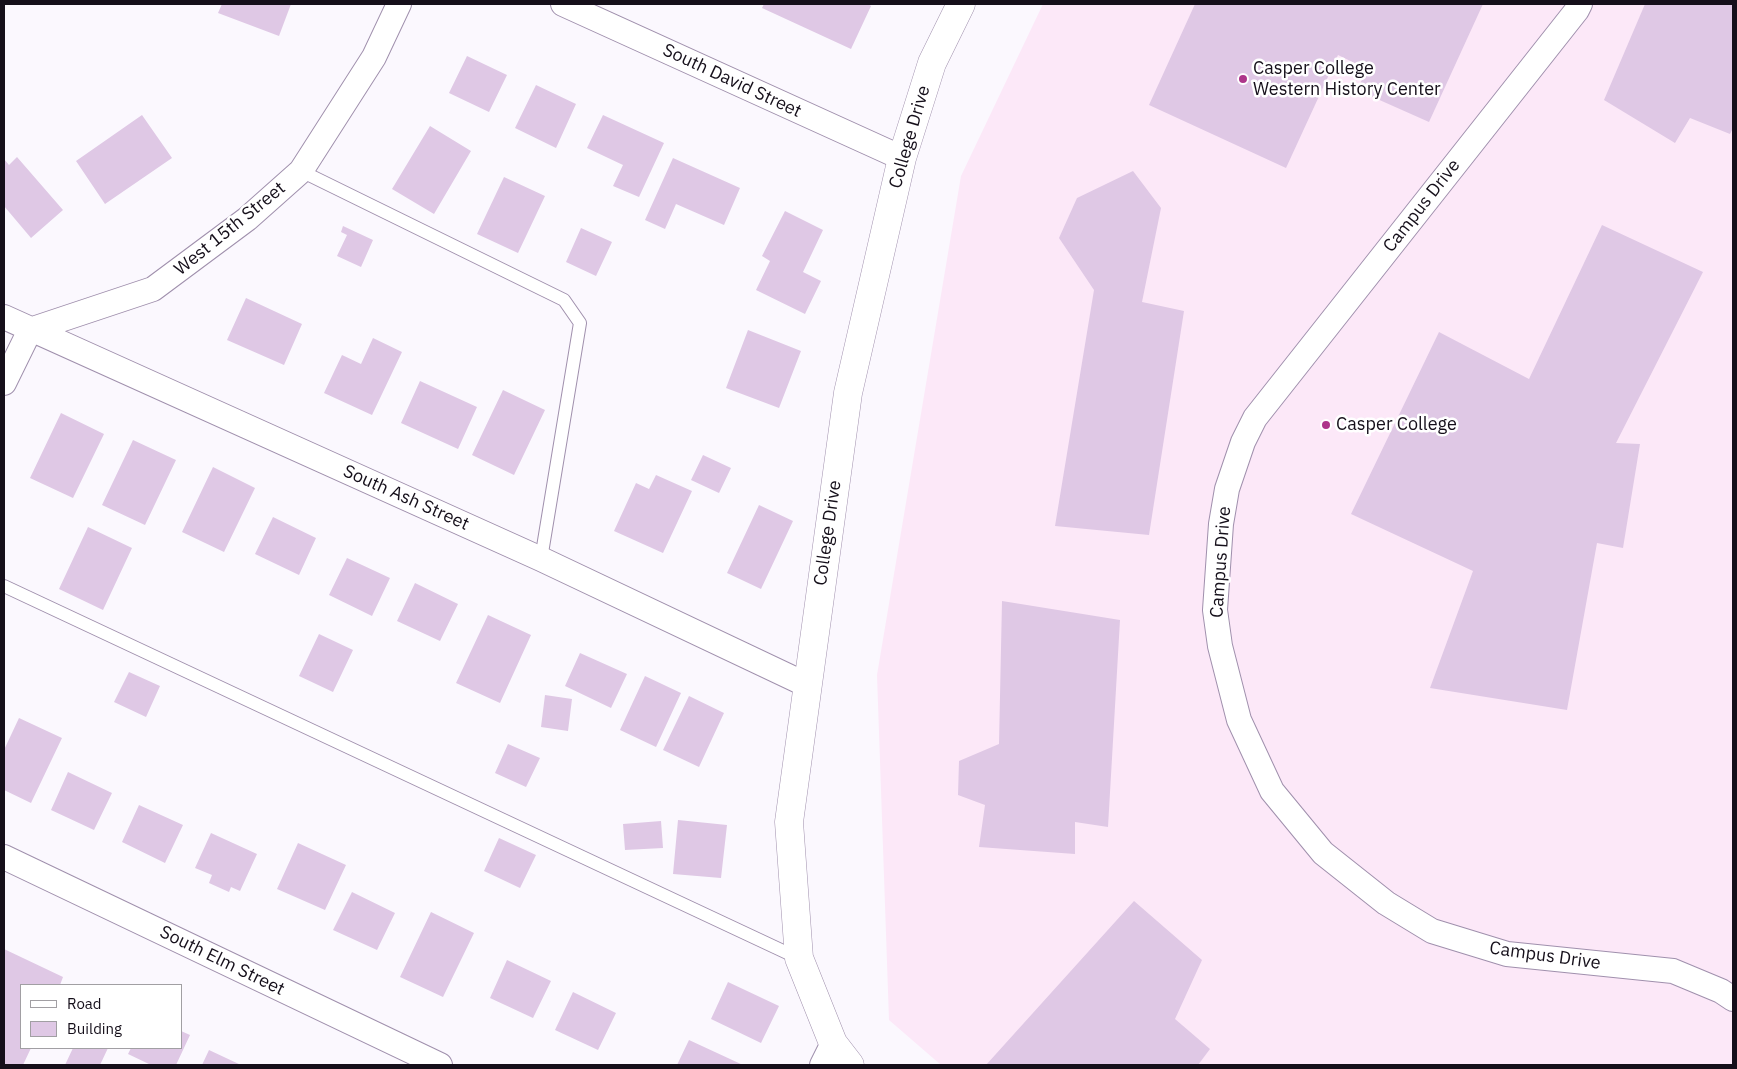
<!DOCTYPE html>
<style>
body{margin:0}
#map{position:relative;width:1737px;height:1069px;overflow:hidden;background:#fbf8fe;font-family:"IBM Plex Sans",sans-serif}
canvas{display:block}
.frame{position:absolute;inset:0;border:5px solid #150f1a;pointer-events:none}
.legend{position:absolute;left:20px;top:984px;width:162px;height:65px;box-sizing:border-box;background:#fff;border:1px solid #a19fa3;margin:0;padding:6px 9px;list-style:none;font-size:15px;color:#150f1a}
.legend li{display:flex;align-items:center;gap:10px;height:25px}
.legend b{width:25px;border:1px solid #a19fa3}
</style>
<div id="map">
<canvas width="1737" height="1069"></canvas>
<div class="frame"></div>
<ul class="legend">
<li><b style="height:6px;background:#fff"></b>Road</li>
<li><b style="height:14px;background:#dfc8e5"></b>Building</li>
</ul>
</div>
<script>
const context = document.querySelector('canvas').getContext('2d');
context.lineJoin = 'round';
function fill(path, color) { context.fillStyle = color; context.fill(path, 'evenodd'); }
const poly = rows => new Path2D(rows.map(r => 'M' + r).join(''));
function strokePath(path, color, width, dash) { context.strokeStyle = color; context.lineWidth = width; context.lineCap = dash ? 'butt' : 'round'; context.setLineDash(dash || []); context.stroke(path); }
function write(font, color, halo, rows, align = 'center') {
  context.font = font + ' "IBM Plex Sans",sans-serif'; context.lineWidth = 5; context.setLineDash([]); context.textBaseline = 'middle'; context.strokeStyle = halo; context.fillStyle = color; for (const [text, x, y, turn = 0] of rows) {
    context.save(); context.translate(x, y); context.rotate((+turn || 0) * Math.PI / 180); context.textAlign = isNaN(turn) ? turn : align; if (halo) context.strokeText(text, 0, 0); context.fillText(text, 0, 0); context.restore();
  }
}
fill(poly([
 [1043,4,1733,4,1733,1065,941,1065,889,1020,877,675,961,176]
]), '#fce8f8');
fill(poly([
 [222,4,291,4,279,36,218,13],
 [764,4,868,4,871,6,851,49,762,8],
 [1195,4,1483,4,1429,122,1357,90,1367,69,1338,55,1286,168,1149,105],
 [1645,4,1733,4,1733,128,1730,134,1690,118,1675,143,1604,100],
 [467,56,507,75,489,112,449,93],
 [536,85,576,104,556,148,515,128],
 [142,115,172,158,105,204,76,161],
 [603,115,664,143,639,197,613,186,623,165,587,148],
 [430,126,471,151,434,214,392,189],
 [17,157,63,210,31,238,4,206,4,159,9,165],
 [673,158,740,188,724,225,676,204,665,229,645,220],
 [1133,171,1161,208,1142,302,1184,311,1149,535,1055,526,1094,290,1059,238,1077,198],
 [504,177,545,196,518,253,477,234],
 [785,211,823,230,803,272,821,281,805,314,756,290,770,261,762,256],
 [1602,225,1703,272,1616,443,1640,444,1623,548,1597,543,1567,710,1430,688,1473,571,1351,514,1439,332,1529,379],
 [343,226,373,240,361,267,337,256,347,235,341,232],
 [581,228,612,242,596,276,566,262],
 [246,298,302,324,284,365,227,340],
 [748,330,801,351,779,408,726,388],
 [373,338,402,352,372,415,324,393,342,355,361,364],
 [420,381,477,407,458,449,401,423],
 [503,390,545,410,514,475,472,455],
 [61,413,104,434,73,498,30,478],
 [133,440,176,460,145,525,102,505],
 [703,455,731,468,719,493,691,480],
 [213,467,255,488,224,552,182,532],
 [656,475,692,491,663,553,614,531,636,483,649,489],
 [759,505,793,521,761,589,727,573],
 [273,517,316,538,299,575,255,554],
 [88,527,132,548,103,610,59,589],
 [347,558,390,578,372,616,329,595],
 [415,583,458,604,440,641,397,621],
 [1002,601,1120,620,1108,827,1075,822,1075,854,979,847,985,805,958,795,959,761,999,744],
 [488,615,531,635,500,703,456,683],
 [319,634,353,650,333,692,299,676],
 [580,653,627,674,611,708,565,686],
 [129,672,160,686,146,717,114,702],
 [645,676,681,693,656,747,620,730],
 [545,695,572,699,568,731,541,727],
 [689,696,724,713,699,767,663,750],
 [19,718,62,738,31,803,4,790,4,750],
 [508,744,540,758,526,787,495,773],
 [68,772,112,793,94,830,51,810],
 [139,805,183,825,165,863,122,842],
 [678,820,727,825,721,878,673,874],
 [661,821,663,848,625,850,623,824],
 [211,833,257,854,240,891,231,887,229,892,209,883,212,875,195,868],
 [499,838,536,855,520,888,484,871],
 [298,843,346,865,325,910,277,889],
 [352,892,395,913,377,950,333,930],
 [1134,901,1202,960,1175,1019,1210,1049,1198,1065,986,1065],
 [431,912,474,933,443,997,400,977],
 [4,949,63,977,60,985,21,985,21,1048,31,1048,23,1065,4,1065],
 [507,960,551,981,533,1018,490,998],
 [728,982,779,1006,761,1043,711,1019],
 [573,992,616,1013,598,1050,555,1030],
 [181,1031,190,1035,176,1065,151,1065,128,1054,131,1048,181,1048],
 [689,1040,743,1065,677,1065],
 [73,1048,108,1048,100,1065,65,1065],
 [209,1050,241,1065,202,1065]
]), '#dfc8e5');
const lane = poly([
 [301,171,564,300,580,323,541,559],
 [4,586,798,958]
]);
const street = poly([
 [563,4,902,158],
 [1580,4,1577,10,1255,418,1243,442,1227,489,1221,524,1215,610,1220,646,1239,720,1272,791,1323,853,1386,903,1432,931,1507,954,1673,971,1721,991,1733,999],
 [4,317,541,559,807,685],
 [4,383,30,330,153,289,247,219,301,171,374,57,399,4],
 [4,857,440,1065],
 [822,1065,833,1043]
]);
const secondary = poly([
 [850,1065,833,1043,799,958,789,822,848,393,902,158,932,63,961,4]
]);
strokePath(lane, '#a090ad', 14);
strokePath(street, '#a090ad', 26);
strokePath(secondary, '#a090ad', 29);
strokePath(lane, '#fff', 12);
strokePath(street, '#fff', 24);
strokePath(secondary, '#fff', 28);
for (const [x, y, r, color] of [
 [1243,79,5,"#ad358a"],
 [1326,425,5,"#ad358a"]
]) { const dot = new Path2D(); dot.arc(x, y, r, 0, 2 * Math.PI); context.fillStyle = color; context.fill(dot); strokePath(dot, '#fff', 2); }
write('18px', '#150f1a', '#fff', [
 ["Casper College",1253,69],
 ["Western History Center",1253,90],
 ["Casper College",1336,425]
], 'left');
write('18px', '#150f1a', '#fff', [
 ["South David Street",732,81,25],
 ["College Drive",910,137,-74],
 ["Campus Drive",1422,206,-52],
 ["West 15th Street",230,229,-39],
 ["South Ash Street",406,498,24],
 ["College Drive",828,533,-82],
 ["Campus Drive",1221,562,-86],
 ["Campus Drive",1545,956,8],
 ["South Elm Street",222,961,26]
]);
</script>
